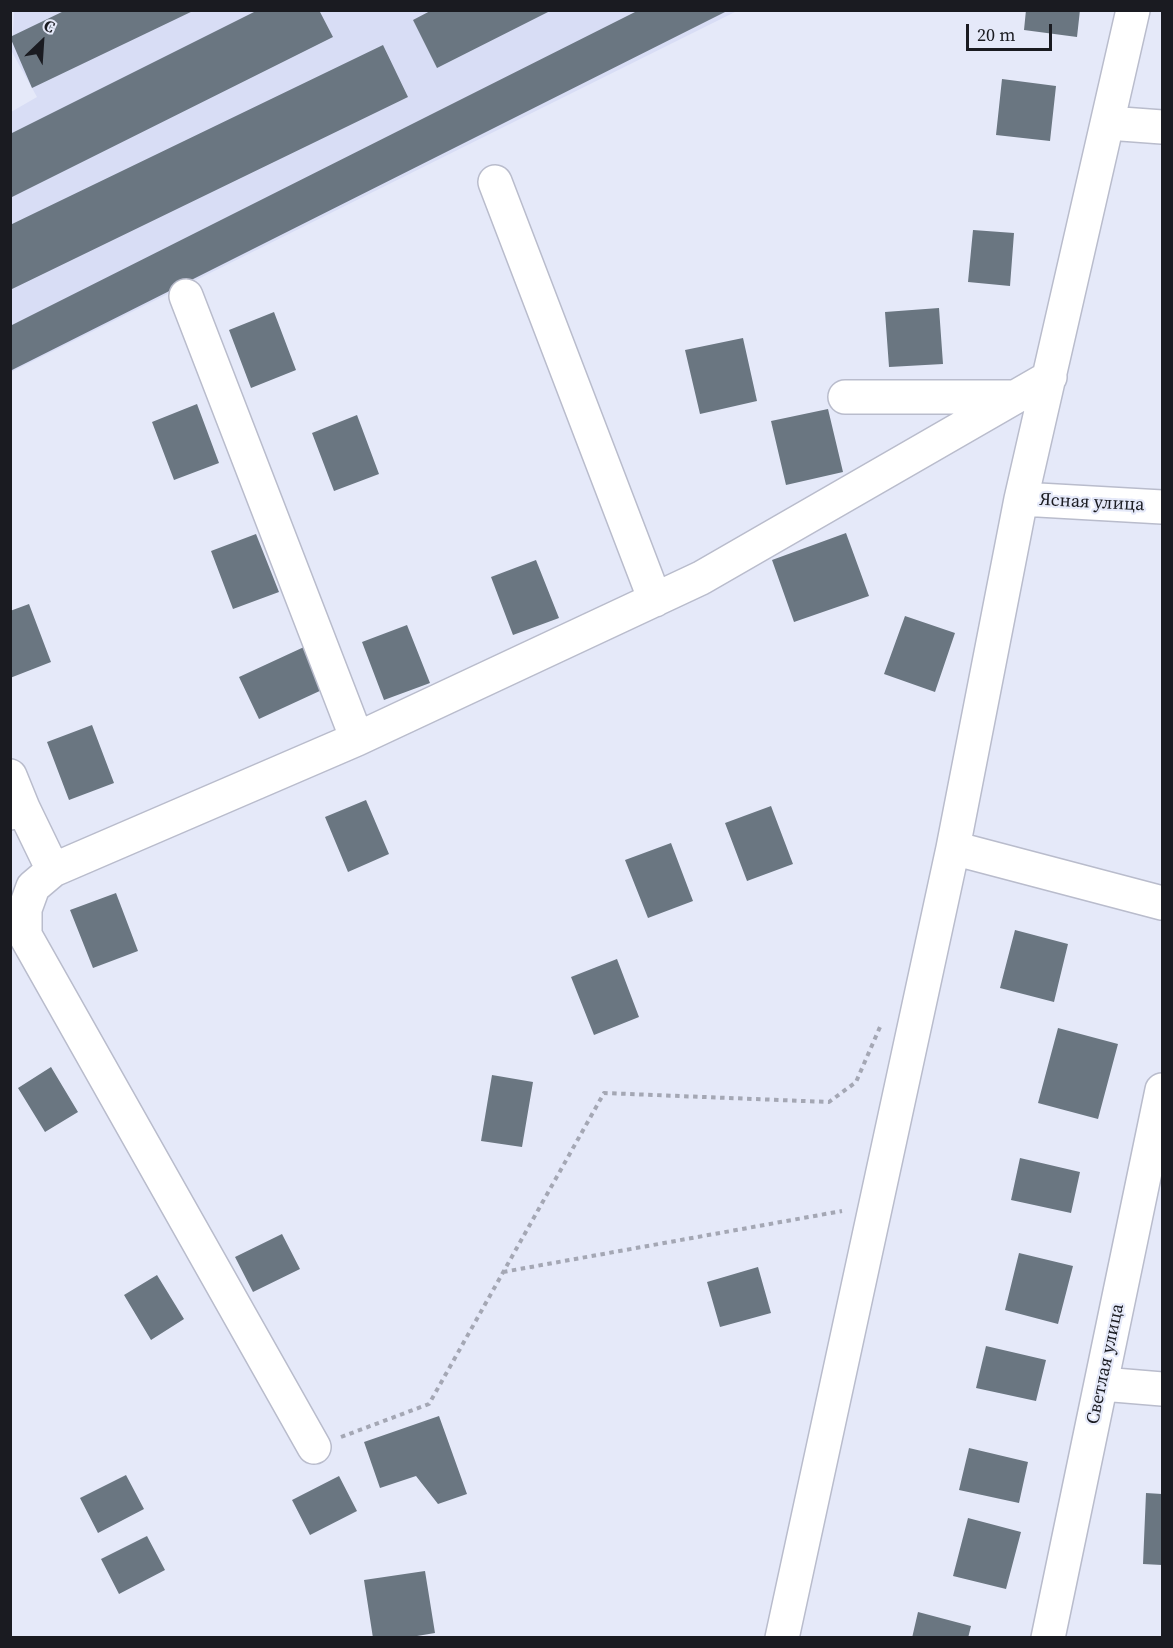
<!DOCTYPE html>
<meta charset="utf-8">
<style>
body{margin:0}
#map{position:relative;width:1173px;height:1648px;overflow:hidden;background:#e5e9f9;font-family:"Source Serif 4",serif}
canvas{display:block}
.frame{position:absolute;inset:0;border:12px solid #1a1b21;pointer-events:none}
.north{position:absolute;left:12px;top:12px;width:60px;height:60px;-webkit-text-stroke:4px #e5e9f9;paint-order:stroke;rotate:25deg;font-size:16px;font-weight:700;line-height:24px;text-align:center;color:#1a1b21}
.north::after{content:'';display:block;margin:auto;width:21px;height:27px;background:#1a1b21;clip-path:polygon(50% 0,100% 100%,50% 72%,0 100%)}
.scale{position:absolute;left:966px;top:24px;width:86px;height:27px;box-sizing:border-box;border:3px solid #1a1b21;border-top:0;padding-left:8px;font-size:18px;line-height:21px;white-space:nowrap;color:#1a1b21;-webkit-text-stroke:4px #e5e9f9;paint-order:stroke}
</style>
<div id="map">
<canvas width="1173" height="1648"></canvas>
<div class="frame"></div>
<div class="north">С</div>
<div class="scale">20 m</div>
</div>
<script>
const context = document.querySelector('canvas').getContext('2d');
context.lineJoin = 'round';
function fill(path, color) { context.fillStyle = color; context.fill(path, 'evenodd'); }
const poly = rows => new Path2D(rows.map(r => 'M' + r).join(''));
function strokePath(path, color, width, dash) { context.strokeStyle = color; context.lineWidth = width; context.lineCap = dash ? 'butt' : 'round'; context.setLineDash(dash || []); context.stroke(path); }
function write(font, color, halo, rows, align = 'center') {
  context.font = font + ' "Source Serif 4",serif'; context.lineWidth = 4.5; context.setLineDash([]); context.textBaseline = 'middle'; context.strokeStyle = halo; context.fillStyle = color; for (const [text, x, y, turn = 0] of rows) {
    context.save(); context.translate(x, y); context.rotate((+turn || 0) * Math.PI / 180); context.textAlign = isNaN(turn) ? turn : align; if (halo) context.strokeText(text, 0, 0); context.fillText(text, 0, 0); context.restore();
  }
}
fill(poly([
 [14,11,737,11,11,372,11,112,37,97,12,52]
]), '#d8ddf5');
fill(poly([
 [66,10,195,10,32,88,10,37],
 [258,10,319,10,333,37,10,198,10,134],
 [432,10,552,10,437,68,413,20],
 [639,10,729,10,10,371,10,326],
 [1026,10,1080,10,1077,37,1024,30],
 [383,45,408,97,10,290,10,225],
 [1002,79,1056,86,1050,141,996,135],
 [973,230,1014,233,1010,286,968,282],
 [939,308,943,364,889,367,885,312],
 [274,312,296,370,251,388,229,330],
 [743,338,757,401,700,414,685,350],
 [197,404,219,463,174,480,152,422],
 [828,409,843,472,786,485,771,421],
 [357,415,379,474,334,491,312,433],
 [846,533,869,596,794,622,772,560],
 [256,534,279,592,233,609,211,551],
 [536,560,559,618,513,635,491,577],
 [29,604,51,662,10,678,10,611],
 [905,616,955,633,935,692,884,674],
 [407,625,430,683,384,700,362,642],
 [304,647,324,689,259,719,239,677],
 [92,725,114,783,69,800,47,742],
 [366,800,389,854,348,872,325,817],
 [771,806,793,864,747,881,725,823],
 [671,843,693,901,648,918,625,860],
 [116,893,138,951,93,968,70,910],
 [1015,930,1068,944,1054,1002,1000,988],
 [617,959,639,1017,594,1035,571,977],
 [1058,1028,1118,1044,1098,1119,1038,1103],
 [51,1067,78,1112,45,1132,18,1088],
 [492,1075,533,1082,522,1147,481,1141],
 [1020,1158,1080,1172,1071,1213,1011,1200],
 [282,1234,300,1269,253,1292,235,1257],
 [1019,1253,1073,1266,1058,1324,1005,1310],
 [758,1267,771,1313,720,1327,707,1282],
 [157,1275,184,1319,151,1340,124,1295],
 [986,1346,1046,1360,1036,1401,976,1388],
 [439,1416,467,1494,438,1504,416,1476,380,1488,364,1442],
 [969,1448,1028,1462,1019,1503,959,1490],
 [126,1475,144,1509,98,1533,80,1498],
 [339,1476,357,1511,310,1535,292,1500],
 [1146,1493,1162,1494,1162,1565,1143,1564],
 [968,1518,1021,1532,1006,1589,953,1576],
 [147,1536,165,1570,119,1594,101,1559],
 [425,1571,435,1633,405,1638,373,1638,364,1580],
 [918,1612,971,1626,968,1638,912,1638]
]), '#6a7681');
const minor = poly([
 [1108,123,1162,127],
 [495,182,655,600],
 [186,296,357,739],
 [845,397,1014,397],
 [1021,499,1162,507],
 [10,776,23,808],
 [10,813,23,808,53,870,357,739,701,578,1050,377],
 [953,848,1162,903],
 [53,870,33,887,25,909,25,935,314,1447],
 [1102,1384,1162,1389],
 [782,1638,953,848,1021,499,1133,10],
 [1048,1638,1162,1090]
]);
strokePath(minor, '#b9bccc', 36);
strokePath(poly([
 [503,1272,842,1211],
 [341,1437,429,1404,604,1093,829,1102,856,1082,880,1027]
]), '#a4a7b4', 4, [4.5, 4.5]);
strokePath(minor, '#fff', 33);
write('18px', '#1a1b21', '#e5e9f9', [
 ["Ясная улица",1092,503,3],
 ["Светлая улица",1106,1364,-78]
]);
</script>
